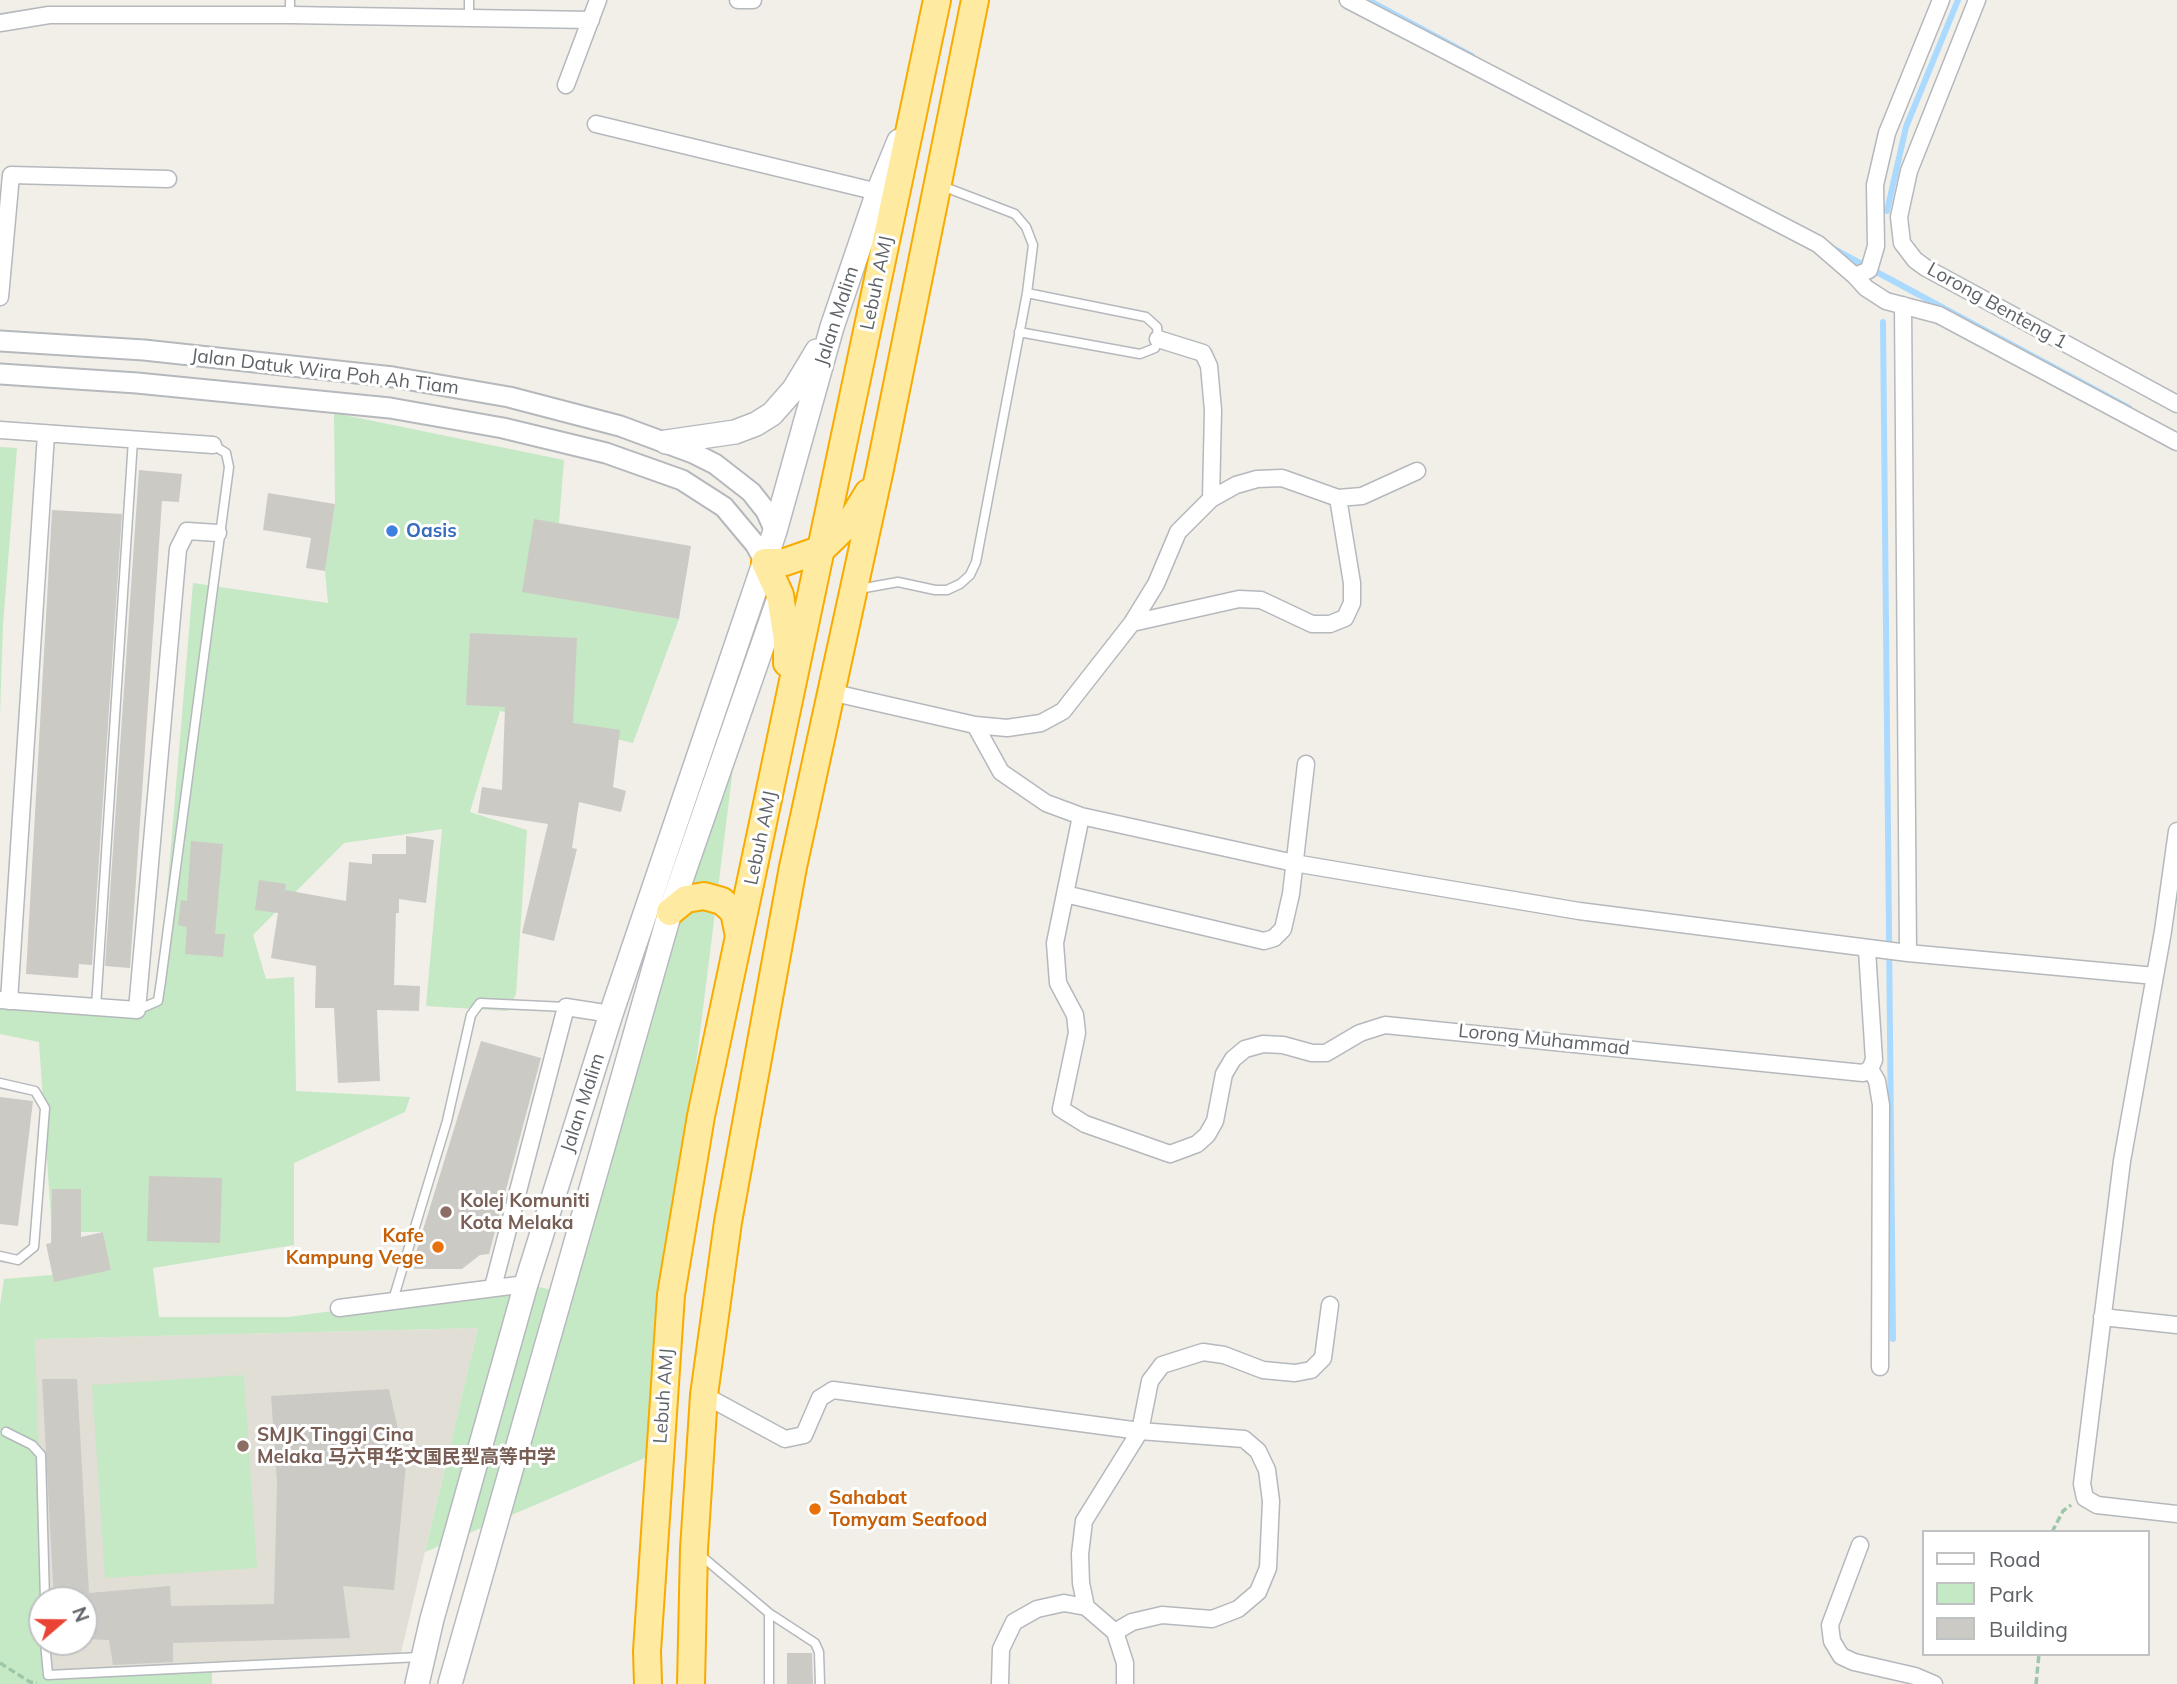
<!DOCTYPE html>
<meta charset="utf-8">
<style>
body{margin:0}
#map{position:relative;width:2177px;height:1684px;overflow:hidden;background:#f1efe8;font-family:Mulish,sans-serif}
canvas{display:block}
.legend{position:absolute;left:1922px;top:1530px;width:228px;height:126px;box-sizing:border-box;background:#fff;border:2px solid #bfc1c3;margin:0;padding:9px 12px;list-style:none;font-size:21px;color:#5f6368}
.legend li{display:flex;align-items:center;gap:14px;height:35px}
.legend b{width:35px;border:2px solid #bfc1c3}
.north{position:absolute;left:28px;top:1586px;width:70px;height:70px;box-sizing:border-box;background:#fff;border:2px solid #bfc1c3;border-radius:50%;rotate:70deg;font-size:19px;font-weight:700;line-height:28px;text-align:center;color:#5f6368}
.north::after{content:'';display:block;margin:auto;width:24px;height:32px;background:#ea4335;clip-path:polygon(50% 0,100% 100%,50% 72%,0 100%)}
</style>
<div id="map">
<canvas width="2177" height="1684"></canvas>
<ul class="legend">
<li><b style="height:9px;background:#fff"></b>Road</li>
<li><b style="height:19px;background:#c5e8c5"></b>Park</li>
<li><b style="height:19px;background:#cccac5"></b>Building</li>
</ul>
<div class="north">N</div>
</div>
<script>
const context = document.querySelector('canvas').getContext('2d');
context.lineJoin = 'round';
function fill(path, color) { context.fillStyle = color; context.fill(path, 'evenodd'); }
const poly = rows => new Path2D(rows.map(r => 'M' + r).join(''));
function strokePath(path, color, width, dash) { context.strokeStyle = color; context.lineWidth = width; context.lineCap = dash ? 'butt' : 'round'; context.setLineDash(dash || []); context.stroke(path); }
function write(font, color, halo, rows, align = 'center') {
  context.font = font + ' Mulish,"Noto Sans SC",sans-serif'; context.lineWidth = 6; context.setLineDash([]); context.textBaseline = 'middle'; context.strokeStyle = halo; context.fillStyle = color; for (const [text, x, y, turn = 0] of rows) {
    context.save(); context.translate(x, y); context.rotate((+turn || 0) * Math.PI / 180); context.textAlign = isNaN(turn) ? turn : align; if (halo) context.strokeText(text, 0, 0); context.fillText(text, 0, 0); context.restore();
  }
}
fill(poly([
 [478,1328,399,1661,40,1681,35,1339],
 [42,1600,84,1600,84,1642,42,1642]
]), '#e1ded6');
fill(poly([
 [334,413,564,460,553,597,679,619,633,743,500,711,470,812,527,830,516,994,508,1011,426,1006,442,829,344,843,253,935,266,979,294,977,296,1091,410,1097,405,1112,294,1163,294,1245,153,1268,159,1317,289,1317,526,1284,561,1292,740,712,647,1457,425,1552,478,1328,35,1339,44,1600,42,1642,46,1671,212,1667,212,1684,0,1684,0,1305,4,1279,111,1270,103,1232,52,1232,39,1042,0,1034,0,1000,137,1010,158,1001,193,583,328,603,325,571,335,504],
 [0,447,17,448,3,625,0,716],
 [244,1375,257,1568,105,1578,92,1385]
]), '#c5e8c5');
strokePath(poly([
 [1368,0,1472,56],
 [1887,211,1906,127,1958,0],
 [1834,249,2129,408],
 [1883,322,1893,1339]
]), '#aadaff', 6);
fill(poly([
 [139,470,182,474,179,502,162,501,130,968,105,966],
 [268,493,335,504,325,571,306,568,311,538,263,530],
 [52,510,122,514,92,965,79,964,78,978,26,974],
 [534,519,691,546,679,619,522,592],
 [470,633,577,638,573,723,620,730,613,787,626,791,621,812,579,802,572,848,577,849,554,941,522,933,548,824,478,813,482,787,502,790,505,707,466,705],
 [406,836,434,840,426,903,399,899,399,913,396,913,394,985,420,986,419,1011,377,1010,380,1081,338,1083,334,1008,315,1008,316,966,271,958,278,913,255,910,259,880,286,884,285,890,346,901,349,862,372,864,372,854,406,854],
 [191,841,223,844,215,934,225,934,223,957,185,954,187,927,178,925,181,900,187,901],
 [481,1041,541,1058,489,1254,480,1255,462,1269,411,1269],
 [0,1097,33,1101,18,1226,0,1224],
 [149,1176,222,1178,220,1243,147,1241],
 [52,1189,81,1189,81,1237,103,1232,111,1270,54,1282,46,1244,51,1243],
 [42,1379,77,1379,89,1593,170,1586,171,1606,274,1604,277,1482,271,1396,389,1389,406,1465,394,1590,343,1586,350,1638,173,1643,173,1662,113,1665,109,1640,84,1639,84,1600,54,1600],
 [787,1653,812,1653,813,1684,787,1684]
]), '#cccac5');
const service = poly([
 [290,15,290,0],
 [469,17,469,0],
 [1019,332,1140,354,1155,348,1158,339,1157,327,1146,317,1027,293],
 [859,589,898,582,935,590,947,590,960,584,970,575,976,562,1027,293,1033,245,1026,227,1015,214,942,186],
 [96,1007,133,440],
 [137,1010,158,1001,161,981,229,467,226,453,213,445],
 [0,1083,35,1091,45,1108,34,1247,18,1260,0,1256],
 [393,1300,447,1121,471,1015,480,1003,566,1007],
 [6,1432,32,1445,41,1455,45,1600],
 [699,1554,769,1613,769,1684],
 [769,1613,815,1643,819,1652,820,1684],
 [45,1642,48,1675,420,1657]
]);
const minor = poly([
 [738,0,753,0],
 [1348,0,1818,244,1855,276,1869,270,1876,246,1875,185,1887,133,1941,0],
 [1977,0,1909,171,1899,217,1902,243,1915,260,1926,268,2177,404],
 [0,23,49,15,290,15,591,20],
 [566,85,598,0],
 [596,124,878,192],
 [1855,276,1866,288,1886,301,1939,315,2177,442],
 [0,297,11,175,168,179],
 [1903,305,1908,953,2155,976],
 [1158,339,1203,353,1209,366,1213,410,1211,499],
 [0,430,213,445],
 [1132,623,1239,599,1261,600,1312,624,1330,624,1345,618,1352,603,1352,583,1338,498],
 [830,692,975,725,1007,728,1041,723,1063,711,1132,623,1156,584,1178,532,1211,499,1236,485,1257,479,1282,478,1338,498,1362,496,1417,471],
 [975,725,1001,772,1046,803,1081,816,1294,863,1579,911,1908,953],
 [1081,816,1055,943,1058,983,1075,1015,1077,1033,1061,1109,1085,1124,1170,1154,1197,1144,1207,1135,1215,1121,1224,1074,1233,1059,1245,1049,1263,1044,1283,1045,1312,1053,1326,1053,1360,1033,1385,1025,1863,1073,1870,1069,1874,1060,1867,950],
 [2177,831,2163,931,2122,1161,2082,1484,2085,1498,2097,1505,2177,1514],
 [1065,894,1264,941,1274,938,1283,929,1291,894,1306,764],
 [0,1000,137,1010,178,549,187,531,218,533],
 [9,1001,46,434],
 [1870,1069,1877,1081,1881,1105,1880,1367],
 [493,1287,566,1007,611,1014],
 [339,1308,526,1284],
 [2102,1317,2177,1325],
 [704,1395,785,1439,804,1435,820,1398,833,1390,1140,1431,1244,1439,1258,1451,1267,1470,1271,1501,1268,1568,1258,1592,1238,1609,1212,1619,1162,1615,1132,1622,1115,1632],
 [1860,1545,1830,1625,1832,1641,1841,1656,1854,1662,1915,1676,1934,1684],
 [1000,1684,1001,1649,1014,1622,1037,1609,1064,1603,1086,1607],
 [1125,1684,1125,1663,1115,1632,1086,1607,1081,1583,1080,1554,1084,1521,1140,1431,1150,1381,1162,1365,1203,1352,1224,1355,1263,1370,1295,1373,1311,1370,1323,1358,1330,1305]
]);
const tertiary = poly([
 [0,341,144,350,393,377,509,397,620,426,693,453,715,464,751,492,766,511,775,531],
 [0,374,137,383,390,408,503,428,606,453,682,480,724,507,755,544,765,562]
]);
const secondary = poly([
 [666,442,735,432,756,424,772,414,794,389,817,351],
 [417,1684,432,1619,526,1284,611,1014,775,531,832,327,878,192,899,141],
 [450,1684,670,912,780,595]
]);
const trunk = poly([
 [787,663,787,640,780,595,765,562,785,562,822,549,851,521,868,493],
 [670,912,686,899,704,896,722,901,734,912,739,936],
 [648,1684,647,1651,671,1295,701,1116,937,0],
 [691,1684,694,1549,704,1395,728,1222,793,867,880,469,975,0]
]);
strokePath(service, '#b5b8bc', 11);
strokePath(minor, '#b5b8bc', 19);
strokePath(tertiary, '#b5b8bc', 23);
strokePath(secondary, '#b6babf', 26);
strokePath(trunk, '#f9ab00', 30);
strokePath(poly([
 [2052,1532,2063,1511,2071,1505],
 [0,1663,30,1682,37,1683],
 [2036,1684,2039,1654]
]), '#9cc7a9', 3.5, [7, 3.5]);
strokePath(service, '#fff', 8);
strokePath(minor, '#fff', 16);
strokePath(tertiary, '#fff', 19);
strokePath(secondary, '#fff', 23);
strokePath(trunk, '#feeaa1', 26);
for (const [x, y, r, color] of [
 [392,531,7,"#3f7fe0"],
 [446,1212,7,"#8d6e63"],
 [438,1247,7,"#e8710a"],
 [243,1446,7,"#8d6e63"],
 [815,1509,7,"#e8710a"]
]) { const dot = new Path2D(); dot.arc(x, y, r, 0, 2 * Math.PI); context.fillStyle = color; context.fill(dot); strokePath(dot, '#fff', 2.5); }
write('19px', '#5f6368', '#fff', [
 ["Lebuh AMJ",877,283,-78],
 ["Lorong Benteng 1",1997,306,29],
 ["Jalan Malim",837,316,-72],
 ["Jalan Datuk Wira Poh Ah Tiam",325,372,7],
 ["Lebuh AMJ",761,838,-78],
 ["Lorong Muhammad",1544,1040,6],
 ["Jalan Malim",583,1103,-72],
 ["Lebuh AMJ",664,1396,-86]
]);
write('bold 19px', '#366cbe', '#fff', [
 ["Oasis",406,531]
], 'left');
write('bold 19px', '#785e54', '#fff', [
 ["Kolej Komuniti",460,1201],
 ["Kota Melaka",460,1223],
 ["SMJK Tinggi Cina",257,1435],
 ["Melaka 马六甲华文国民型高等中学",257,1457]
], 'left');
write('bold 19px', '#c56008', '#fff', [
 ["Kafe",424,1236],
 ["Kampung Vege",424,1258],
 ["Sahabat",829,1498,"left"],
 ["Tomyam Seafood",829,1520,"left"]
], 'right');
</script>
